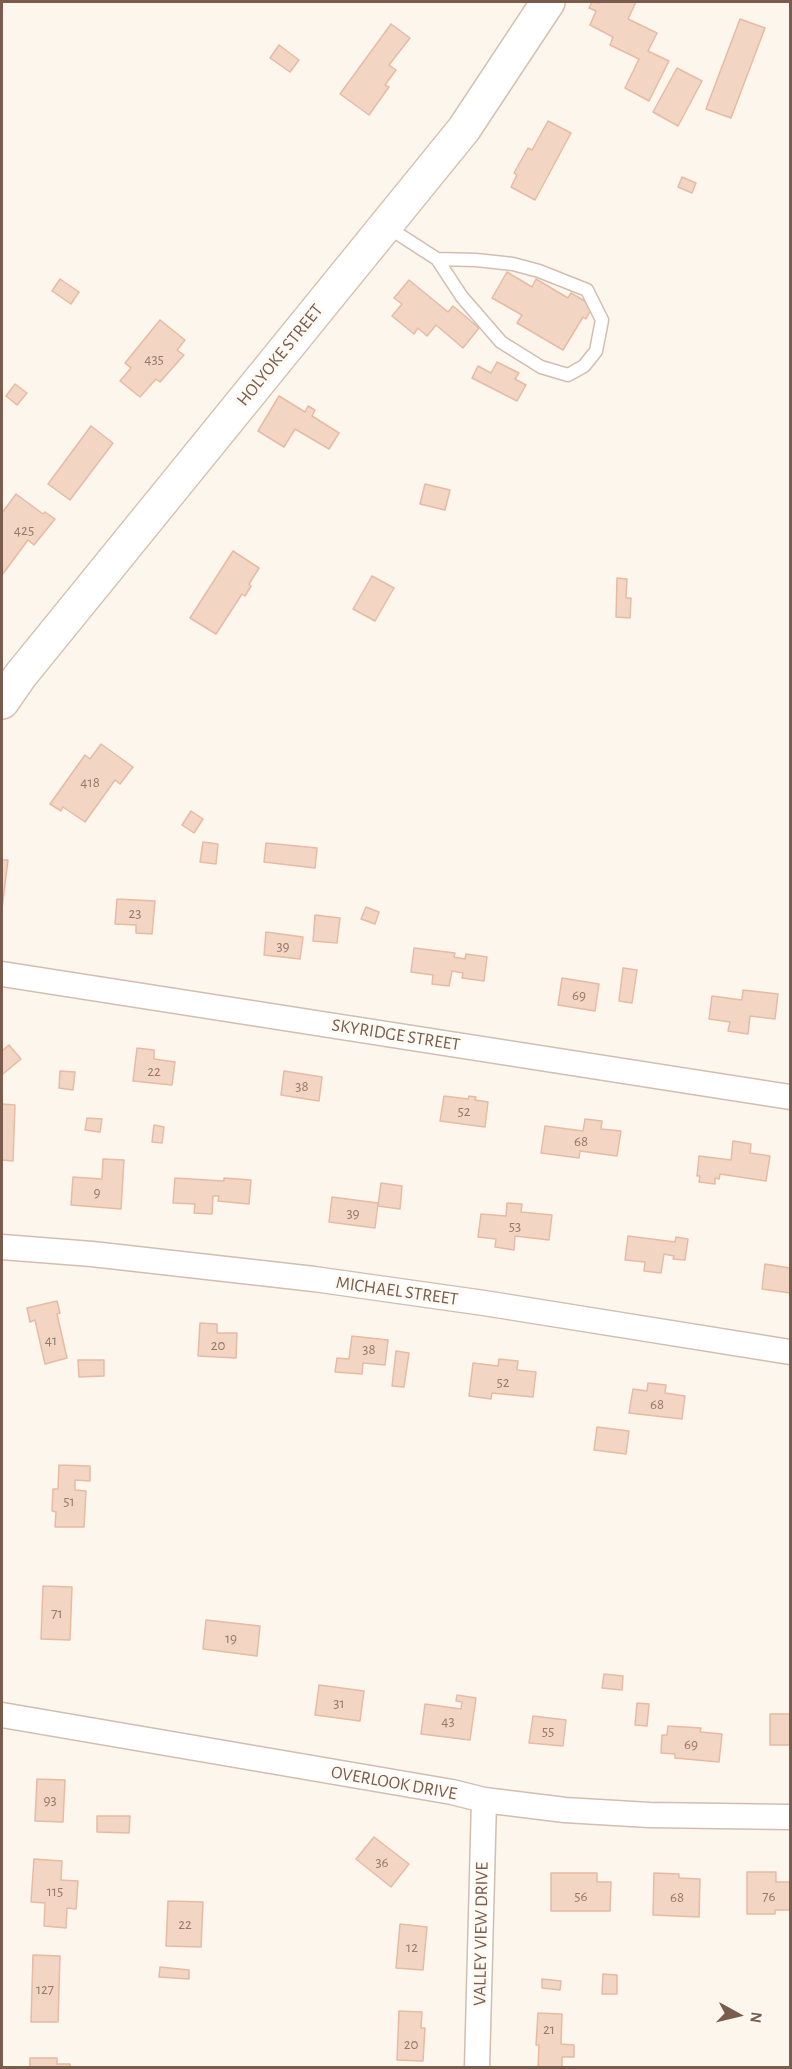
<!DOCTYPE html>
<style>
body{margin:0}
#map{position:relative;width:792px;height:2069px;overflow:hidden;background:#fdf6ec;font-family:"Alegreya Sans",sans-serif}
canvas{display:block}
.frame{position:absolute;inset:0;border:3px solid #7a5c4d;pointer-events:none}
.north{position:absolute;left:708px;top:1985px;width:60px;height:60px;-webkit-text-stroke:4px #fffaf3;paint-order:stroke;rotate:98deg;font-size:16px;font-weight:700;line-height:24px;text-align:center;color:#7a5c4d}
.north::after{content:'';display:block;margin:auto;width:21px;height:27px;background:#7a5c4d;clip-path:polygon(50% 0,100% 100%,50% 72%,0 100%)}
</style>
<div id="map">
<canvas width="792" height="2069"></canvas>
<div class="frame"></div>
<div class="north">N</div>
</div>
<script>
const context = document.querySelector('canvas').getContext('2d');
context.lineJoin = 'round';
function fill(path, color) { context.fillStyle = color; context.fill(path, 'evenodd'); }
const poly = rows => new Path2D(rows.map(r => 'M' + r).join(''));
function strokePath(path, color, width, dash) { context.strokeStyle = color; context.lineWidth = width; context.lineCap = dash ? 'butt' : 'round'; context.setLineDash(dash || []); context.stroke(path); }
function write(font, color, halo, rows, align = 'center') {
  context.font = font + ' "Alegreya Sans",sans-serif'; context.lineWidth = 6; context.setLineDash([]); context.textBaseline = 'middle'; context.strokeStyle = halo; context.fillStyle = color; for (const [text, x, y, turn = 0] of rows) {
    context.save(); context.translate(x, y); context.rotate((+turn || 0) * Math.PI / 180); context.textAlign = isNaN(turn) ? turn : align; if (halo) context.strokeText(text, 0, 0); context.fillText(text, 0, 0); context.restore();
  }
}
const building = poly([
 [592,2,599,3,600,2,636,2,628,19,657,33,648,51,669,61,649,101,625,88,639,59,610,45,613,37,590,25,596,11,589,8,592,2],
 [740,19,765,28,731,118,706,109,740,19],
 [391,24,410,38,389,65,396,70,385,85,389,87,369,115,340,94,391,24],
 [279,45,299,60,290,72,270,58,279,45],
 [677,68,702,81,678,126,653,112,677,68],
 [548,121,571,133,535,200,511,187,517,175,514,173,528,148,532,150,548,121],
 [682,177,696,183,692,193,678,187,682,177],
 [507,272,532,287,536,279,568,298,571,293,593,306,586,319,583,317,563,350,517,323,522,315,492,298,507,272],
 [60,279,79,292,71,304,52,291,60,279],
 [409,280,448,312,453,306,479,328,463,348,436,325,427,336,418,328,414,334,392,316,402,304,394,298,409,280],
 [160,320,185,340,177,350,184,355,160,382,156,379,140,397,120,381,131,368,125,363,160,320],
 [497,362,519,373,515,379,526,385,517,401,472,378,478,366,491,373,497,362],
 [15,384,27,393,17,405,6,396,15,384],
 [279,396,305,412,308,406,315,410,312,416,339,433,329,449,295,429,284,447,258,431,279,396],
 [91,426,113,443,70,500,48,484,91,426],
 [425,484,450,490,445,510,420,504,425,484],
 [16,494,43,514,45,512,55,519,34,545,28,540,2,575,2,513,16,494],
 [233,551,259,568,249,584,251,586,245,596,242,594,216,634,190,618,233,551],
 [372,576,394,588,375,621,353,609,372,576],
 [617,578,627,579,626,598,631,598,630,618,616,617,617,578],
 [101,744,133,767,120,784,115,780,85,822,63,807,61,811,50,804,85,755,90,759,101,744],
 [191,811,203,819,194,833,182,825,191,811],
 [203,842,218,844,216,864,200,862,203,842],
 [266,843,317,848,315,868,264,862,266,843],
 [2,860,8,860,2,909,2,860],
 [117,899,155,901,152,934,136,933,136,925,115,924,117,899],
 [366,907,379,912,375,924,361,919,366,907],
 [315,915,340,918,337,943,313,941,315,915],
 [266,932,303,937,300,959,264,955,266,932],
 [414,948,455,953,454,957,465,959,466,954,487,957,484,981,462,978,463,973,452,971,449,986,432,984,433,975,411,972,414,948],
 [623,968,637,970,632,1003,619,1001,623,968],
 [562,978,599,984,595,1011,558,1005,562,978],
 [743,990,778,994,775,1019,750,1016,748,1034,728,1031,730,1022,709,1019,712,996,742,1000,743,990],
 [9,1045,21,1059,3,1074,2,1072,2,1051,9,1045],
 [137,1048,154,1050,154,1059,175,1062,172,1085,133,1081,137,1048],
 [60,1071,75,1072,73,1090,59,1088,60,1071],
 [284,1071,322,1077,319,1101,281,1095,284,1071],
 [444,1096,468,1099,469,1096,476,1097,475,1100,488,1102,485,1127,440,1121,444,1096],
 [2,1104,15,1105,13,1161,2,1160,2,1104],
 [87,1118,102,1119,100,1132,85,1130,87,1118],
 [585,1119,602,1121,601,1129,621,1131,617,1156,580,1151,579,1158,541,1153,545,1126,583,1131,585,1119],
 [154,1125,164,1127,162,1143,152,1142,154,1125],
 [733,1141,751,1144,750,1153,770,1156,766,1181,720,1174,719,1179,715,1178,715,1184,699,1182,700,1176,697,1176,699,1156,731,1160,733,1141],
 [103,1159,124,1160,121,1209,71,1205,73,1177,102,1179,103,1159],
 [175,1178,224,1181,224,1178,251,1180,249,1204,218,1201,219,1196,213,1196,212,1214,194,1213,195,1204,173,1203,175,1178],
 [381,1183,402,1186,400,1209,378,1206,381,1183],
 [332,1197,378,1203,375,1228,329,1222,332,1197],
 [507,1203,522,1204,521,1212,552,1215,549,1240,515,1236,514,1250,495,1247,496,1239,478,1237,481,1214,506,1216,507,1203],
 [628,1236,675,1242,676,1237,688,1239,685,1260,673,1259,674,1256,664,1254,661,1273,644,1271,645,1262,625,1260,628,1236],
 [765,1264,790,1268,790,1293,762,1289,765,1264],
 [57,1301,60,1313,57,1314,67,1358,45,1364,35,1320,30,1322,27,1308,57,1301],
 [200,1323,217,1324,217,1333,237,1333,236,1358,198,1356,200,1323],
 [352,1336,388,1340,385,1365,363,1363,362,1374,335,1372,337,1358,349,1359,352,1336],
 [396,1351,409,1353,404,1387,392,1386,396,1351],
 [499,1359,518,1361,517,1370,536,1372,533,1397,492,1393,491,1399,469,1396,473,1363,498,1366,499,1359],
 [78,1360,104,1360,104,1376,79,1377,78,1360],
 [648,1383,666,1385,665,1393,685,1396,682,1419,629,1413,633,1389,647,1391,648,1383],
 [597,1427,629,1431,626,1454,594,1450,597,1427],
 [59,1465,90,1466,90,1481,75,1480,75,1490,86,1491,84,1527,55,1527,56,1512,52,1511,53,1489,58,1489,59,1465],
 [43,1586,72,1587,70,1640,41,1639,43,1586],
 [206,1620,260,1626,257,1656,203,1649,206,1620],
 [604,1674,623,1676,622,1690,602,1688,604,1674],
 [319,1685,364,1691,360,1721,315,1715,319,1685],
 [457,1695,476,1698,470,1740,421,1734,425,1704,461,1709,462,1702,456,1701,457,1695],
 [637,1703,649,1704,647,1726,635,1725,637,1703],
 [770,1714,790,1714,790,1765,790,1745,770,1745,770,1714],
 [533,1716,566,1720,563,1746,529,1743,533,1716],
 [668,1726,701,1728,700,1732,722,1734,719,1762,675,1758,675,1754,661,1753,662,1735,667,1735,668,1726],
 [37,1779,65,1780,63,1822,35,1821,37,1779],
 [97,1816,130,1816,129,1833,97,1832,97,1816],
 [374,1837,409,1864,391,1887,356,1859,374,1837],
 [34,1859,62,1861,61,1880,78,1881,76,1909,67,1908,66,1928,44,1926,45,1903,31,1902,34,1859],
 [747,1872,776,1872,776,1882,790,1882,790,1910,775,1910,775,1914,747,1914,747,1872],
 [551,1873,597,1873,597,1882,611,1882,610,1911,551,1911,551,1873],
 [654,1873,679,1874,679,1878,700,1879,699,1917,653,1915,654,1873],
 [168,1901,203,1902,201,1947,166,1946,168,1901],
 [400,1924,427,1927,423,1970,396,1968,400,1924],
 [33,1955,60,1956,58,2022,31,2022,33,1955],
 [160,1967,189,1970,189,1979,159,1977,160,1967],
 [603,1974,617,1975,617,1994,602,1994,603,1974],
 [542,1979,561,1981,560,1990,542,1988,542,1979],
 [399,2011,422,2012,421,2028,425,2028,423,2061,397,2060,399,2011],
 [538,2013,562,2014,561,2044,574,2045,574,2057,562,2057,562,2068,538,2068,539,2045,536,2045,538,2013],
 [30,2058,57,2058,57,2064,70,2064,70,2068,30,2068,30,2058]
]);
fill(building, '#f3d5c3');
strokePath(building, '#e6bba3', 1.5);
const lane = poly([
 [386,226,437,259,462,297,501,342,541,367,568,375,584,366,596,351,602,320,587,290,539,271,513,264,476,260,437,259]
]);
const street = poly([
 [2,974,790,1097],
 [2,1247,92,1254,314,1279,484,1303,790,1352],
 [2,1715,452,1792,484,1800,565,1810,649,1815,790,1817],
 [477,2068,484,1800]
]);
const secondary = poly([
 [2,702,20,676,464,129,548,2]
]);
strokePath(lane, '#d1beb0', 15);
strokePath(street, '#d1beb0', 27);
strokePath(secondary, '#d6c0b0', 36);
strokePath(lane, '#fff', 12);
strokePath(street, '#fff', 24);
strokePath(secondary, '#fff', 33);
write('15px', '#987a6a', null, [
 ["435",154,359],
 ["425",24,530],
 ["418",90,782],
 ["23",135,913],
 ["39",283,946],
 ["69",579,995],
 ["22",154,1071],
 ["38",302,1086],
 ["52",464,1111],
 ["68",581,1141],
 ["9",97,1192],
 ["39",353,1213],
 ["53",515,1226],
 ["41",51,1340],
 ["20",218,1345],
 ["38",369,1349],
 ["52",503,1382],
 ["68",657,1404],
 ["51",69,1501],
 ["71",57,1613],
 ["19",231,1638],
 ["31",339,1703],
 ["43",448,1721],
 ["55",548,1731],
 ["69",691,1744],
 ["93",50,1800],
 ["36",382,1862],
 ["115",55,1891],
 ["56",581,1896],
 ["76",769,1896],
 ["68",677,1897],
 ["22",185,1924],
 ["12",412,1947],
 ["127",45,1989],
 ["21",549,2029],
 ["20",411,2044]
]);
write('18px', '#7a5c4d', '#fffaf3', [
 ["HOLYOKE STREET",280,355,-51],
 ["SKYRIDGE STREET",396,1035,9],
 ["MICHAEL STREET",397,1291,8],
 ["OVERLOOK DRIVE",394,1783,10],
 ["VALLEY VIEW DRIVE",481,1934,-89]
]);
</script>
